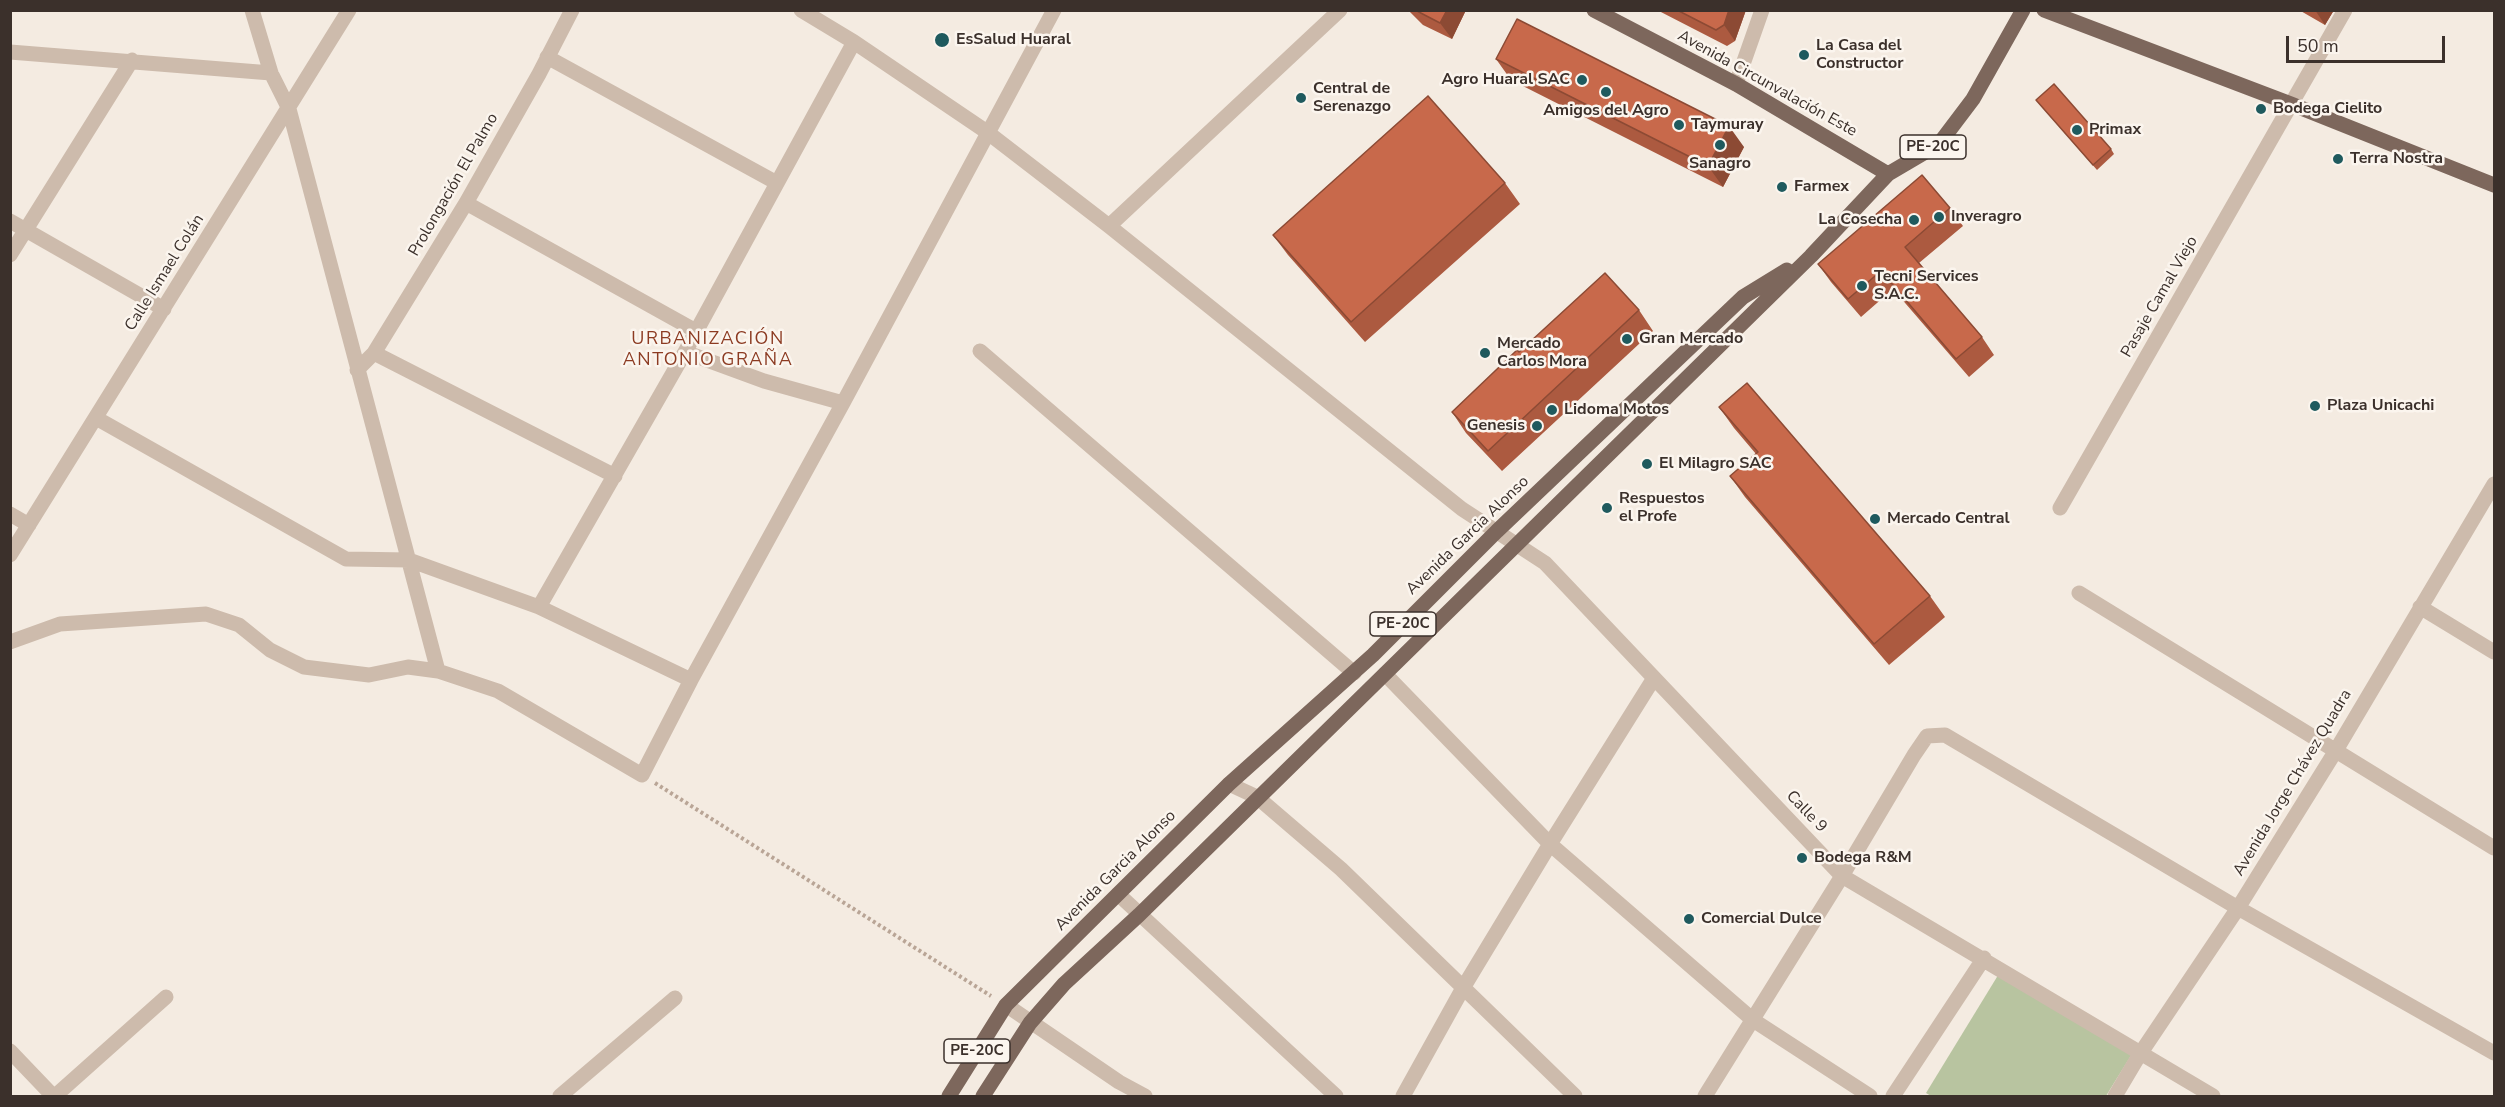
<!DOCTYPE html>
<meta charset="utf-8">
<style>
body{margin:0}
#map{position:relative;width:2505px;height:1107px;overflow:hidden;background:#f4ebe1;font-family:"Nunito Sans",sans-serif}
canvas{display:block}
.frame{position:absolute;inset:0;border:12px solid #3b302b;pointer-events:none}
.scale{position:absolute;left:2286px;top:36px;width:159px;height:27px;box-sizing:border-box;border:3px solid #3b302b;border-top:0;padding-left:8px;font-size:18px;line-height:21px;white-space:nowrap;color:#3b302b;-webkit-text-stroke:4px #fbf5ee;paint-order:stroke}
</style>
<div id="map">
<canvas width="2505" height="1107"></canvas>
<div class="frame"></div>
<div class="scale">50 m</div>
</div>
<script>
const context = document.querySelector('canvas').getContext('2d');
context.lineJoin = 'round';
function fill(path, color) { context.fillStyle = color; context.fill(path, 'evenodd'); }
const poly = rows => new Path2D(rows.map(r => 'M' + r).join(''));
function strokePath(path, color, width, dash) { context.strokeStyle = color; context.lineWidth = width; context.lineCap = dash ? 'butt' : 'round'; context.setLineDash(dash || []); context.stroke(path); }
function write(font, color, halo, rows, align = 'center') {
  context.font = font + ' "Nunito Sans",sans-serif'; context.lineWidth = 5; context.setLineDash([]); context.textBaseline = 'middle'; context.strokeStyle = halo; context.fillStyle = color; for (const [text, x, y, turn = 0] of rows) {
    context.save(); context.translate(x, y); context.rotate((+turn || 0) * Math.PI / 180); context.textAlign = isNaN(turn) ? turn : align; if (halo) context.strokeText(text, 0, 0); context.fillText(text, 0, 0); context.restore();
  }
}
fill(poly([
 [2000,972,2132,1054,2106,1096,1931,1096,1926,1093]
]), '#b8c4a0');
strokePath(poly([
 [655,783,991,996]
]), '#b9a596', 4, [3, 3]);
strokePath(poly([
 [252,10,271,73,289,109,438,671],
 [801,10,854,42,987,132,1109,226,1462,509,1545,563,1842,876,2213,1096],
 [10,52,271,73],
 [547,57,777,183],
 [1736,84,1762,10],
 [466,203,696,331],
 [10,221,164,309],
 [1109,226,1340,10],
 [10,255,132,60],
 [980,351,1354,673],
 [685,352,764,381,843,403],
 [374,353,615,476],
 [357,370,374,353,466,203,539,74,572,10],
 [96,418,346,559,409,560,539,607,691,680],
 [2060,508,2345,10],
 [10,514,29,525],
 [10,555,349,10],
 [2079,593,2494,848],
 [539,607,685,352,854,42],
 [2420,607,2494,652],
 [10,642,60,624,206,614,239,625,270,650,304,667,369,675,408,667,438,671,498,691,642,775,691,680,843,403,1054,10],
 [1385,674,1550,844,1753,1020,1870,1096],
 [1229,784,1257,797,1341,869,1575,1096],
 [1118,894,1336,1096],
 [1006,1005,1119,1082,1145,1096],
 [10,1051,53,1096],
 [55,1096,166,997],
 [560,1096,675,998],
 [1403,1096,1463,988,1550,844,1654,678],
 [1705,1096,1842,876,1914,755,1927,736,1945,735,2238,908,2494,1053],
 [1893,1096,1984,958],
 [2115,1096,2140,1054,2238,908,2335,752,2494,484]
]), '#cdbbac', 15);
strokePath(poly([
 [1594,10,1736,84,1888,174],
 [2044,10,2291,104,2494,185],
 [949,1096,1006,1005,1229,784,1373,655,1497,531,1743,297,1787,270],
 [983,1096,1030,1023,1064,984,1139,915,1811,256,1888,174,1939,144,1973,99,2023,10]
]), '#7d675c', 15);
fill(poly([
 [1408,10,1466,10,1452,39,1423,25],
 [1657,10,1746,10,1735,41,1727,46],
 [2299,10,2334,10,2325,25],
 [1496,59,1744,147,1723,187,1511,80],
 [2036,100,2111,149,2114,154,2097,170],
 [1505,183,1520,204,1365,342,1288,255,1273,235],
 [1950,208,1963,226,1919,263,1982,337,1994,355,1969,377,1893,289,1861,317,1831,282,1818,264],
 [1639,310,1653,331,1502,471,1466,433,1452,412,1519,352],
 [1719,407,1930,596,1945,617,1889,665,1745,497,1730,476,1756,454,1734,428]
]), '#ac5a40');
fill(poly([
 [1447,10,1466,10,1452,39,1440,23],
 [1729,10,1746,10,1735,41,1724,25],
 [2315,10,2334,10,2325,25],
 [1729,126,1744,147,1723,187,1708,166]
]), '#8c4a34');
const building = poly([
 [1415,10,1447,10,1440,23,1415,10],
 [1677,10,1729,10,1724,25,1716,30,1677,10],
 [1517,19,1729,126,1708,166,1496,59,1517,19],
 [2054,84,2111,149,2093,165,2036,100,2054,84],
 [1428,96,1505,183,1351,322,1273,235,1428,96],
 [1922,175,1950,208,1905,247,1982,337,1956,359,1881,271,1848,299,1818,264,1922,175],
 [1605,273,1639,310,1488,451,1452,412,1517,350,1519,352,1605,273],
 [1747,383,1930,596,1874,644,1730,476,1758,452,1719,407,1747,383]
]);
fill(building, '#c8694b');
strokePath(building, '#8c4a34', 1.5);
for (const [x, y, r, color] of [
 [942,40,8,"#1f5a5e"],
 [1804,55,6,"#1f5a5e"],
 [1582,80,6,"#1f5a5e"],
 [1606,92,6,"#1f5a5e"],
 [1301,98,6,"#1f5a5e"],
 [2261,109,6,"#1f5a5e"],
 [1679,125,6,"#1f5a5e"],
 [2077,130,6,"#1f5a5e"],
 [1720,145,6,"#1f5a5e"],
 [2338,159,6,"#1f5a5e"],
 [1782,187,6,"#1f5a5e"],
 [1939,217,6,"#1f5a5e"],
 [1914,220,6,"#1f5a5e"],
 [1862,286,6,"#1f5a5e"],
 [1627,339,6,"#1f5a5e"],
 [1485,353,6,"#1f5a5e"],
 [2315,406,6,"#1f5a5e"],
 [1552,410,6,"#1f5a5e"],
 [1537,426,6,"#1f5a5e"],
 [1647,464,6,"#1f5a5e"],
 [1607,508,6,"#1f5a5e"],
 [1875,519,6,"#1f5a5e"],
 [1802,858,6,"#1f5a5e"],
 [1689,919,6,"#1f5a5e"]
]) { const dot = new Path2D(); dot.arc(x, y, r, 0, 2 * Math.PI); context.fillStyle = color; context.fill(dot); strokePath(dot, '#fbf5ee', 2); }
for (const [x, y, w] of [
 [1933,147,66],
 [1403,624,66],
 [977,1051,66]
]) { const box = new Path2D(); box.roundRect(x - w / 2, y - 12, w, 24, 4.5); context.fillStyle = '#fbf5ee'; context.fill(box); strokePath(box, '#3b302b', 1.5); }
write('bold 15px', '#3b302b', null, [
 ["PE-20C",1933,147],
 ["PE-20C",1403,624],
 ["PE-20C",977,1051]
]);
write('bold 16px', '#3b302b', '#fbf5ee', [
 ["EsSalud Huaral",956,40],
 ["La Casa del",1816,46],
 ["Constructor",1816,64],
 ["Agro Huaral SAC",1570,80,"right"],
 ["Central de",1313,89],
 ["Serenazgo",1313,107],
 ["Bodega Cielito",2273,109],
 ["Amigos del Agro",1606,111,"center"],
 ["Taymuray",1691,125],
 ["Primax",2089,130],
 ["Terra Nostra",2350,159],
 ["Sanagro",1720,164,"center"],
 ["Farmex",1794,187],
 ["Inveragro",1951,217],
 ["La Cosecha",1902,220,"right"],
 ["Tecni Services",1874,277],
 ["S.A.C.",1874,295],
 ["Gran Mercado",1639,339],
 ["Mercado",1497,344],
 ["Carlos Mora",1497,362],
 ["Plaza Unicachi",2327,406],
 ["Lidoma Motos",1564,410],
 ["Genesis",1525,426,"right"],
 ["El Milagro SAC",1659,464],
 ["Respuestos",1619,499],
 ["el Profe",1619,517],
 ["Mercado Central",1887,519],
 ["Bodega R&M",1814,858],
 ["Comercial Dulce",1701,919]
], 'left');
write('16px', '#3b302b', '#fbf5ee', [
 ["Avenida Circunvalación Este",1767,84,29],
 ["Prolongación El Palmo",454,185,-60],
 ["Calle Ismael Colán",165,273,-58],
 ["Pasaje Camal Viejo",2160,297,-60],
 ["Avenida Garcia Alonso",1468,536,-44],
 ["Avenida Jorge Chávez Quadra",2293,783,-59],
 ["Calle 9",1806,812,46],
 ["Avenida Garcia Alonso",1116,871,-45]
]);
context.letterSpacing = '1.5px';
write('18px', '#8c3b22', '#fbf5ee', [
 ["URBANIZACIÓN",708,340],
 ["ANTONIO GRAÑA",708,361]
]);
context.letterSpacing = '0px';
</script>
